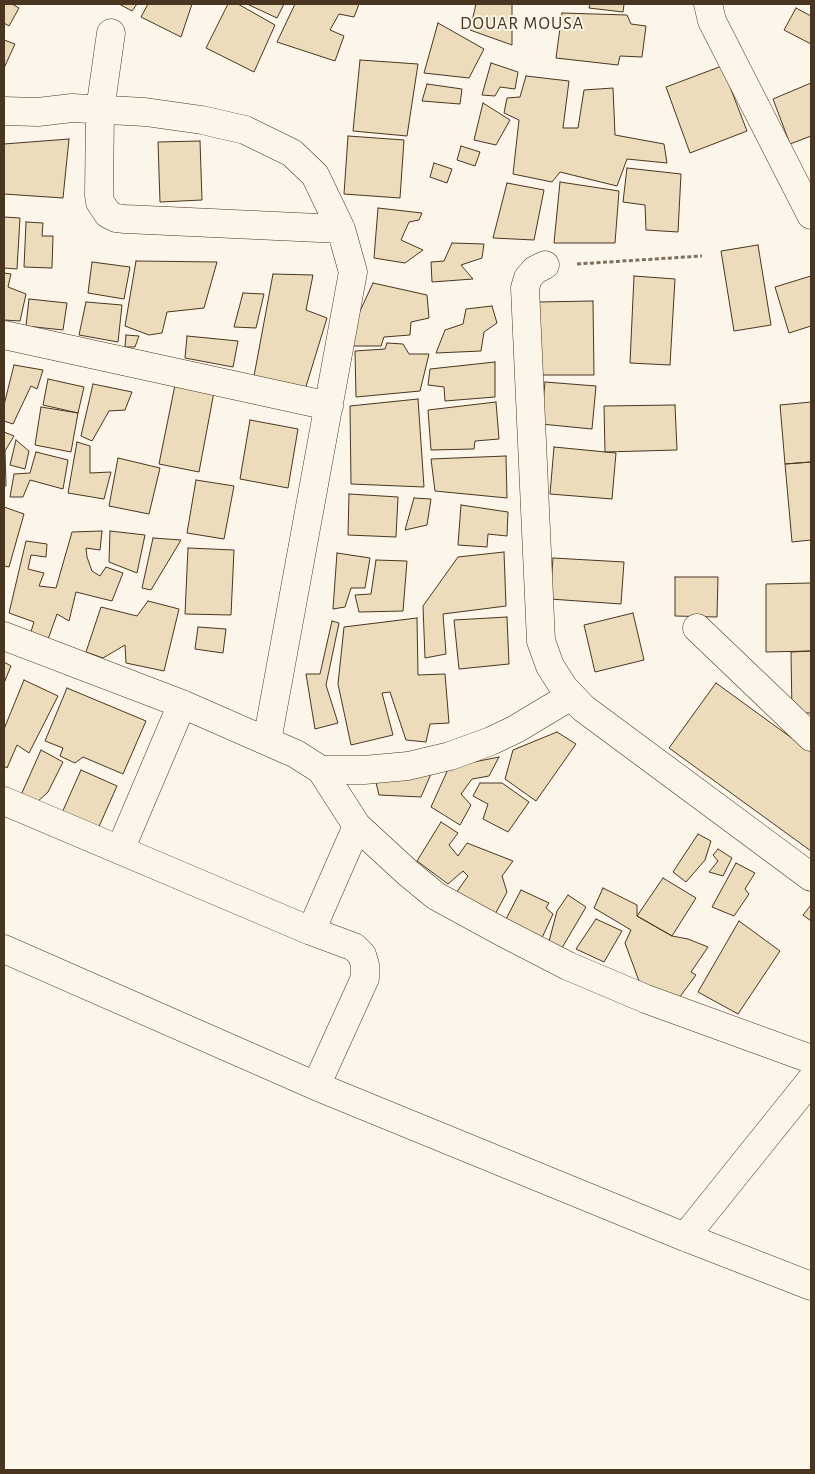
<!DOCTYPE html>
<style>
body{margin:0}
#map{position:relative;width:815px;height:1474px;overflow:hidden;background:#fbf6e9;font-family:"Alegreya Sans",sans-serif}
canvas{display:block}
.frame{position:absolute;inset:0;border:5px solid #4a3520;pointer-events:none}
</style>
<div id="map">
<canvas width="815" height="1474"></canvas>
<div class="frame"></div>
</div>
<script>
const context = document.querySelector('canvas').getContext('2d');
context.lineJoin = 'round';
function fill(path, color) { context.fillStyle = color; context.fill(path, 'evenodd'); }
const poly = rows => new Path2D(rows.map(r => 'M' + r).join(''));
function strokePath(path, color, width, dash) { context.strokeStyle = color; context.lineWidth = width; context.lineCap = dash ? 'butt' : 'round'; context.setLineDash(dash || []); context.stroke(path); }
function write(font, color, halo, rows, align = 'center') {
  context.font = font + ' "Alegreya Sans",sans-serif'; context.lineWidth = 4; context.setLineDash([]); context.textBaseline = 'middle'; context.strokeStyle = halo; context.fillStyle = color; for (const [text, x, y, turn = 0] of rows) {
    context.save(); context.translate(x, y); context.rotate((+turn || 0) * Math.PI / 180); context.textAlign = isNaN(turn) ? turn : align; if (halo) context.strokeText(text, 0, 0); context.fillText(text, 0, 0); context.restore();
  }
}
const building = poly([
 [4,4,12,4,19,8,9,26,4,23,4,4],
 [119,4,137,4,132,11,119,4],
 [148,4,192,4,181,37,141,17,148,4],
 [228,4,238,4,275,25,254,72,206,48,228,4],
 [247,4,284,4,277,18,247,4],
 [295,4,359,4,354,17,339,14,330,30,344,36,335,61,277,42,295,4],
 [476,4,512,4,512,45,470,30,476,4],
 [590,4,624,4,623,12,589,8,590,4],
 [796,8,811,16,811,44,784,30,796,8],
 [562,13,627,15,631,24,646,26,642,57,620,56,618,65,556,58,562,13],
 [438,23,484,49,469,78,424,73,438,23],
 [4,40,15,44,4,68,4,40],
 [360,60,418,64,407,136,353,131,360,60],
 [491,63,518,72,515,89,500,87,495,96,482,95,491,63],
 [722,66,747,131,690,153,666,87,722,66],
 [526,76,569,81,563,128,578,128,584,90,613,88,615,135,664,144,667,163,627,159,617,186,560,172,552,182,513,174,519,120,504,113,507,98,520,97,526,76],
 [811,83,811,136,790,144,773,99,811,83],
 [427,84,462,89,460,104,422,101,427,84],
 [483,103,510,120,496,145,474,140,483,103],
 [348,136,404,140,400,198,344,194,348,136],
 [69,139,63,198,4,194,4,144,69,139],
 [200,141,202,200,160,202,158,142,200,141],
 [461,146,480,152,475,166,457,160,461,146],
 [434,163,452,169,447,183,430,177,434,163],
 [627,168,681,174,678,232,646,230,645,205,623,202,627,168],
 [560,182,619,191,615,243,554,243,560,182],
 [507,183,544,190,534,240,493,238,507,183],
 [378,208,422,213,419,220,409,222,401,240,423,250,405,263,374,258,378,208],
 [4,217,20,218,17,269,4,268,4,217],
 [26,222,43,223,42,236,53,236,52,268,24,267,26,222],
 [452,243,484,244,482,258,461,265,473,279,432,282,431,262,444,261,452,243],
 [758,245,771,325,734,331,721,251,758,245],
 [136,261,217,262,204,308,167,312,162,333,149,335,125,326,136,261],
 [92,262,130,267,124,299,88,293,92,262],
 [4,273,11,274,8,287,26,294,20,321,4,320,4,273],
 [273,274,313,275,306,310,327,318,304,393,254,376,273,274],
 [634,276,675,279,670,365,630,363,634,276],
 [811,276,811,326,789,333,775,287,811,276],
 [373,283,427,295,429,318,411,322,410,335,384,337,381,346,353,346,355,322,373,283],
 [243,293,264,294,256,328,234,327,243,293],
 [29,299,67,303,63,330,26,326,29,299],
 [593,301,594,375,538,375,538,302,593,301],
 [86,302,122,305,118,342,79,335,86,302],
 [492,306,497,323,484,332,481,351,436,353,445,330,463,324,466,309,492,306],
 [126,335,139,336,135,347,125,347,126,335],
 [187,336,238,341,233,367,185,358,187,336],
 [387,343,403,344,409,354,429,354,420,391,356,397,355,351,385,349,387,343],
 [495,362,495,397,445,401,444,387,428,385,430,369,495,362],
 [14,365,43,370,37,389,31,386,13,424,4,421,4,405,14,365],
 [48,379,84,387,78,413,43,405,48,379],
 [545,382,596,386,592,429,541,424,545,382],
 [93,384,132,392,125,410,109,411,92,441,81,436,93,384],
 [175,385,214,392,199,472,159,464,175,385],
 [418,399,424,487,351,484,350,406,418,399],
 [496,402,499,439,475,441,474,449,431,450,428,410,496,402],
 [811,402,811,462,785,464,780,405,811,402],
 [675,405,677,450,605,452,604,406,675,405],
 [41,407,78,413,71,452,35,445,41,407],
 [250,420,298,429,288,488,240,479,250,420],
 [4,432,14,436,5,451,6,486,4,486,4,432],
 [16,440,29,451,25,469,10,465,16,440],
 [77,442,90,446,90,473,111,472,104,499,68,493,77,442],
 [554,447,616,453,612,499,550,494,554,447],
 [36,452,68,460,63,489,30,480,23,497,10,497,14,474,30,473,36,452],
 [506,456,507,498,435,491,431,459,506,456],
 [118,458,160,468,149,514,109,506,118,458],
 [811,462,811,540,792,542,785,464,811,462],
 [196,480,234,486,224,539,187,533,196,480],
 [349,494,398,497,396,537,348,535,349,494],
 [414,498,431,499,427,525,405,530,414,498],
 [461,505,508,512,507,536,488,534,487,547,458,545,461,505],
 [4,507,24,514,9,567,4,566,4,507],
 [102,531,100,550,86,548,87,557,92,571,100,576,106,567,123,573,112,601,76,592,69,621,57,614,46,645,29,638,34,622,9,613,26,541,47,544,46,557,31,555,28,569,44,573,39,586,56,588,72,532,102,531],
 [110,531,145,535,137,573,109,562,110,531],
 [153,538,181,540,151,590,142,588,153,538],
 [188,548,234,550,231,615,185,614,188,548],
 [504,552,506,606,443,614,446,654,425,658,423,606,458,557,504,552],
 [337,553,370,558,365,588,351,588,345,607,333,609,337,553],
 [553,558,624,562,621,604,550,599,553,558],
 [376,560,407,561,403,611,359,612,355,595,371,594,376,560],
 [675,577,718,577,717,617,675,616,675,577],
 [811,583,811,651,766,652,766,584,811,583],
 [148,601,179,609,164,671,126,663,125,645,103,658,86,652,101,607,137,616,148,601],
 [633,613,644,660,595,672,584,625,633,613],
 [507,617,509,664,459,669,454,620,507,617],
 [417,618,418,675,445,674,449,723,430,724,426,742,406,740,390,692,382,693,393,735,351,745,338,684,344,627,417,618],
 [332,621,339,623,326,685,338,723,315,729,306,674,320,674,332,621],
 [198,627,226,629,223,653,195,649,198,627],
 [811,651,811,713,792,713,791,652,811,651],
 [4,662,11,666,4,683,4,662],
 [24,680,58,696,29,753,17,745,7,768,4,766,4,729,24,680],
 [716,683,811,752,811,851,669,748,716,683],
 [67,688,146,721,123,774,83,757,75,763,60,756,63,748,45,741,67,688],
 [557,732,576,744,536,801,505,779,513,750,557,732],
 [41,750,63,762,48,792,36,803,21,795,41,750],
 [499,757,489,776,472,779,461,794,471,805,460,825,431,807,449,767,499,757],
 [434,767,421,797,379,795,374,774,434,767],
 [81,770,117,786,97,831,61,815,81,770],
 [480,783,502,783,529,802,508,832,483,819,488,804,473,796,480,783],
 [441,822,458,833,449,845,458,856,467,843,513,861,502,876,507,892,493,918,456,893,468,876,463,871,448,884,417,861,441,822],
 [698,834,711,841,705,860,686,882,673,872,698,834],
 [718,849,732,858,723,876,709,872,718,861,713,855,718,849],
 [736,863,755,873,745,889,749,894,734,916,712,907,736,863],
 [663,878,696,898,672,936,637,916,663,878],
 [603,888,637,905,637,916,672,936,688,939,708,947,691,972,696,975,679,998,639,981,625,943,631,930,594,908,603,888],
 [521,890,549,903,546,908,553,914,540,942,504,923,521,890],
 [568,895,586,907,559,953,547,949,557,911,568,895],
 [811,905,811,921,803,915,811,905],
 [596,919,622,931,604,962,576,949,596,919],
 [739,921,780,951,738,1014,698,992,739,921]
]);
fill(building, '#ecdcbc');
strokePath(building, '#4a3520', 1);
const minor = poly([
 [708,4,712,21,811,215],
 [111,33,100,110,99,195,100,202,108,214,116,218,125,219,341,229],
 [4,111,38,112,72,108,145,112,202,120,245,130,292,153,315,175,341,229,353,272,267,741],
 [545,265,535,270,528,278,525,288,541,641,550,666,564,688,583,708,811,877],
 [4,335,329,406],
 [697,628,811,737],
 [4,636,182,704,296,754,321,770,357,826,408,873,436,896,502,932,568,966,646,999,811,1059],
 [321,770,364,770,408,766,450,756,491,741,516,729,571,696],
 [4,801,311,931,354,947,362,955,365,965,365,978,316,1086],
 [120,850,182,704],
 [311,931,357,826],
 [4,949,316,1086,685,1237,811,1286],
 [685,1237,811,1080]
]);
strokePath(minor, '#4a3520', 29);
strokePath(poly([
 [577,264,702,256]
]), '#7f6f5c', 3, [4, 2.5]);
strokePath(minor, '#fbf6e9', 28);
context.letterSpacing = '1px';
write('18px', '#4a3520', '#fbf6e9', [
 ["DOUAR MOUSA",522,24]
]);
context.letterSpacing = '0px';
</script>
